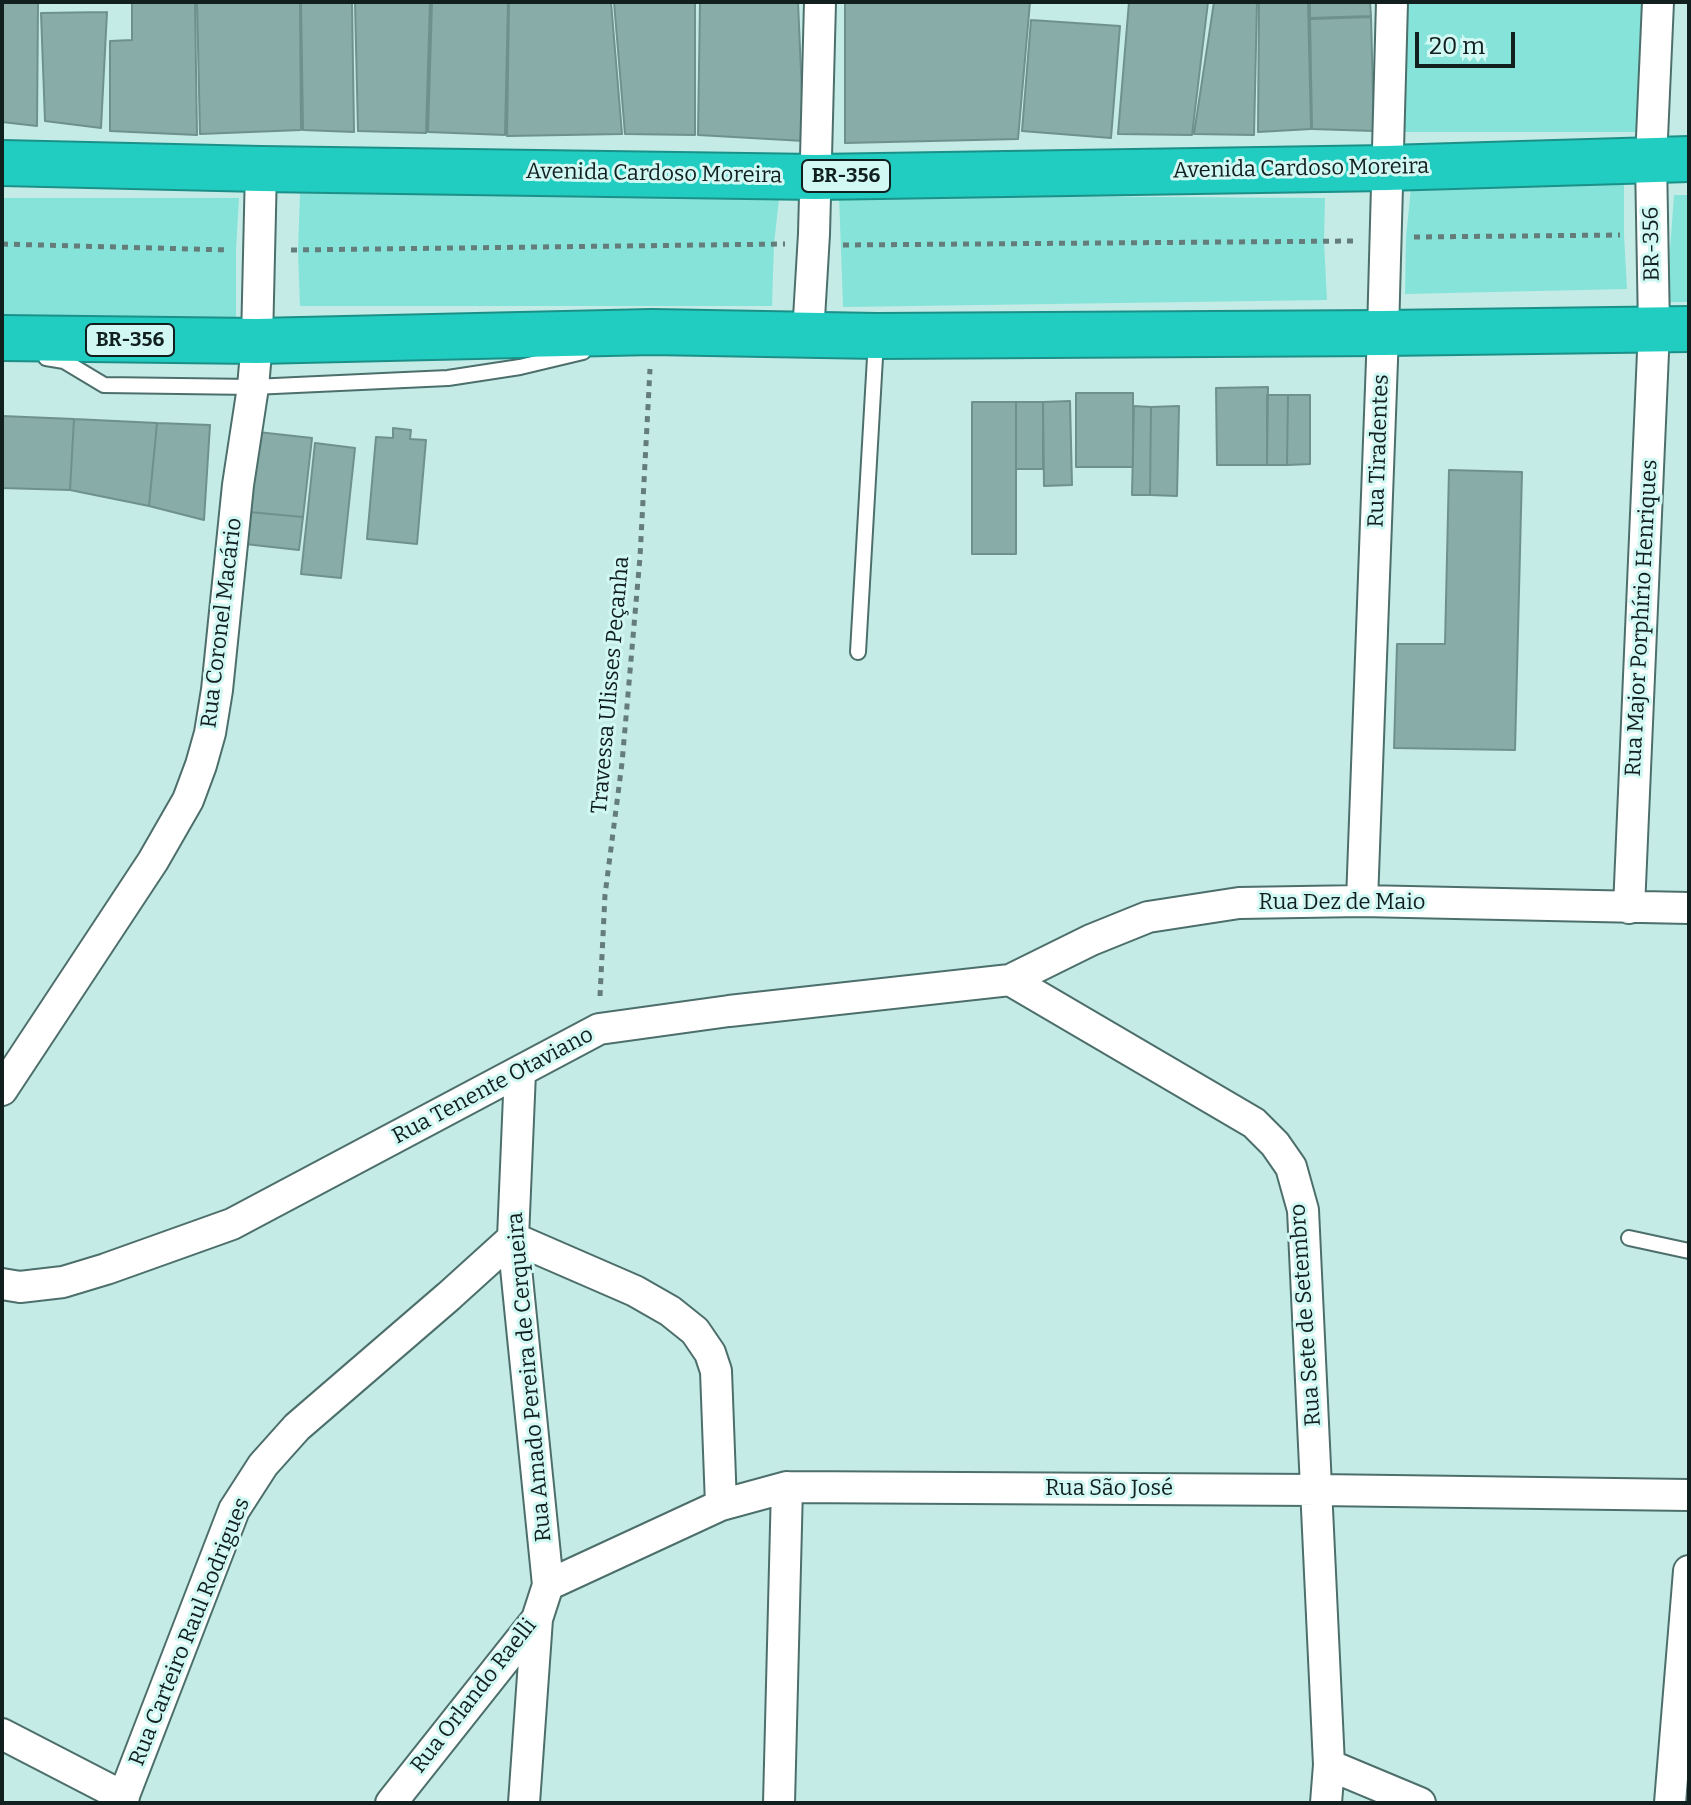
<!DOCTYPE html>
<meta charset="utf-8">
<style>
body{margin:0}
#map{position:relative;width:1691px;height:1805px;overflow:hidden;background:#c5ebe6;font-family:Bitter,serif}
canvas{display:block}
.frame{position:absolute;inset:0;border:4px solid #111f1e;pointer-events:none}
.scale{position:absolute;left:1415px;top:32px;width:100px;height:36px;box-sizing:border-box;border:4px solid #111f1e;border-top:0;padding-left:10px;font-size:24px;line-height:28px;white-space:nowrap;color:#111f1e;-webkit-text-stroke:6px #d2f8f3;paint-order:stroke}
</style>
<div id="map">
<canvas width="1691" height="1805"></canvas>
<div class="frame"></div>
<div class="scale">20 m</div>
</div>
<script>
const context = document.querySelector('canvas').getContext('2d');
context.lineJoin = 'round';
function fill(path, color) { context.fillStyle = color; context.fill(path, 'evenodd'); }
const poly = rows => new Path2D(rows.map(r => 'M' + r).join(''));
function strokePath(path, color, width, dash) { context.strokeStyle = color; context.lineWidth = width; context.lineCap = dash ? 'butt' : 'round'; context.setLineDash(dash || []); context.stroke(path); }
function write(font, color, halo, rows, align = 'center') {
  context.font = font + ' Bitter,serif'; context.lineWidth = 6; context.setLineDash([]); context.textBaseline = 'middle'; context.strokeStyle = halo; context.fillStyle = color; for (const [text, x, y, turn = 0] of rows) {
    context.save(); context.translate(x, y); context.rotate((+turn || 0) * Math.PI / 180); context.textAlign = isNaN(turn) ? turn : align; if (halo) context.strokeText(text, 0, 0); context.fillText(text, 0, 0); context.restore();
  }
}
fill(poly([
 [1401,2,1641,2,1640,132,1400,132],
 [1624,180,1624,235,1627,289,1405,294,1406,237,1411,188],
 [300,193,779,199,774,244,772,306,300,306,298,251],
 [839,195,1325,198,1324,242,1327,300,843,307],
 [1674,195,1689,195,1689,302,1669,302,1670,250],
 [2,198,239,198,236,250,236,320,2,323]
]), '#86e3d9');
const building = poly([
 [2,2,38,2,37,126,2,122,2,2],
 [132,2,195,2,197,135,110,131,110,41,132,40,132,2],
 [197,2,300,2,301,130,200,134,197,2],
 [301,2,352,2,354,132,303,130,301,2],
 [355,2,430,2,426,133,358,131,355,2],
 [432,2,508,2,505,135,428,132,432,2],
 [509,2,611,2,622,134,507,136,509,2],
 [614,2,695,2,695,135,625,134,614,2],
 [700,2,798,2,804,141,698,135,700,2],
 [845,2,1030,2,1018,139,845,143,845,2],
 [1129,2,1208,2,1192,135,1118,134,1129,2],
 [1214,2,1257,2,1254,135,1194,134,1214,2],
 [1259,2,1308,2,1311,129,1258,132,1259,2],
 [1310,2,1370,2,1371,16,1310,18,1310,2],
 [107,12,101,128,45,121,41,13,107,12],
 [1371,17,1374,131,1312,129,1310,19,1371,17],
 [1031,20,1120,26,1111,138,1022,131,1031,20],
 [1268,387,1267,465,1217,465,1216,388,1268,387],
 [1076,393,1133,393,1133,467,1076,467,1076,393],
 [1267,395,1288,395,1287,465,1267,465,1267,395],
 [1288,395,1310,395,1310,464,1287,465,1288,395],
 [1070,401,1072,485,1044,486,1043,402,1070,401],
 [972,402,1016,402,1016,554,972,554,972,402],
 [1016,402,1043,402,1043,469,1016,469,1016,402],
 [1134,406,1151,407,1150,495,1132,495,1134,406],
 [1179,406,1177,496,1150,495,1151,407,1179,406],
 [2,416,74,419,70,490,2,488,2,416],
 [74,419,157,423,149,506,70,490,74,419],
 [157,423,210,425,204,520,149,506,157,423],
 [393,428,411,430,410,439,426,440,417,544,367,539,376,437,393,438,393,428],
 [258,432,312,438,303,517,249,512,258,432],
 [315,443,355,448,341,578,301,574,315,443],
 [1449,470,1522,472,1515,750,1394,748,1397,644,1445,644,1449,470],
 [249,512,303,517,299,550,245,544,249,512]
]);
fill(building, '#88aca7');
strokePath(building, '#6e918d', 2);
const lane = poly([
 [46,358,64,361,104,385,253,387,448,378,520,367,583,352],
 [858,652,876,340],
 [1629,1238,1689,1251]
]);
const street = poly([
 [808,335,814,234,820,2],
 [1362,901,1383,333,1392,2],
 [1629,908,1654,329,1651,160,1658,2],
 [1010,980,1254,1123,1275,1144,1291,1167,1303,1210,1329,1765,1326,1803],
 [2,1090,153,861,188,800,201,765,210,733,217,690,238,485,253,387,257,341,261,169],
 [2,1284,20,1287,63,1282,106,1269,232,1224,599,1029,729,1011,1010,980,1091,940,1148,917,1239,903,1362,901,1689,908],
 [548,1585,721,1505,787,1487,1318,1490,1689,1495],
 [2,1734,124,1797],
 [1329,1765,1420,1803],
 [121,1803,234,1510,263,1465,297,1427,449,1296,513,1238,635,1291,670,1311,695,1331,710,1353,716,1371,721,1505],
 [391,1803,537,1619,548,1585,513,1238,520,1072],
 [524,1803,537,1619],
 [779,1803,787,1487],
 [1670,1803,1689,1571]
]);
const highway = poly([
 [2,163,261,169,816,177,1387,168,1689,159],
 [2,338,257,341,652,332,877,336,1383,333,1689,329]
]);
strokePath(lane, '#4d6f6b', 18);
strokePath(street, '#4d6f6b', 34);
strokePath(highway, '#1b9088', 48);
strokePath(poly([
 [1414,237,1620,235],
 [2,244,229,250],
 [843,245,1357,241],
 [291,250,785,244],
 [600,996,605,895,622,763,640,557,650,369]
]), '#647d7b', 5, [6, 6]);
strokePath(lane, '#fff', 14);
strokePath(street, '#fff', 30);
strokePath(highway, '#21cdc1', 44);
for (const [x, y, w] of [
 [846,176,88],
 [130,340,88]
]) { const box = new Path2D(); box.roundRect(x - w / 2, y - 16, w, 32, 6); context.fillStyle = '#d2f8f3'; context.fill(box); strokePath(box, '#111f1e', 2); }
write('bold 20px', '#111f1e', null, [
 ["BR-356",846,176],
 ["BR-356",130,340]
]);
write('22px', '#111f1e', '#d2f8f3', [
 ["Avenida Cardoso Moreira",1301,169,-1],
 ["Avenida Cardoso Moreira",654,174,1],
 ["BR-356",1652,244,-91],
 ["Rua Tiradentes",1379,451,-88],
 ["Rua Major Porphírio Henriques",1642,618,-87],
 ["Rua Coronel Macário",222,623,-83],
 ["Travessa Ulisses Peçanha",611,685,-85],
 ["Rua Dez de Maio",1342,903],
 ["Rua Tenente Otaviano",493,1086,-28],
 ["Rua Sete de Setembro",1306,1315,-94],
 ["Rua Amado Pereira de Cerqueira",530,1377,-95],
 ["Rua São José",1109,1489],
 ["Rua Carteiro Raul Rodrigues",190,1632,-68],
 ["Rua Orlando Raelli",474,1696,-52]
]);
</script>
